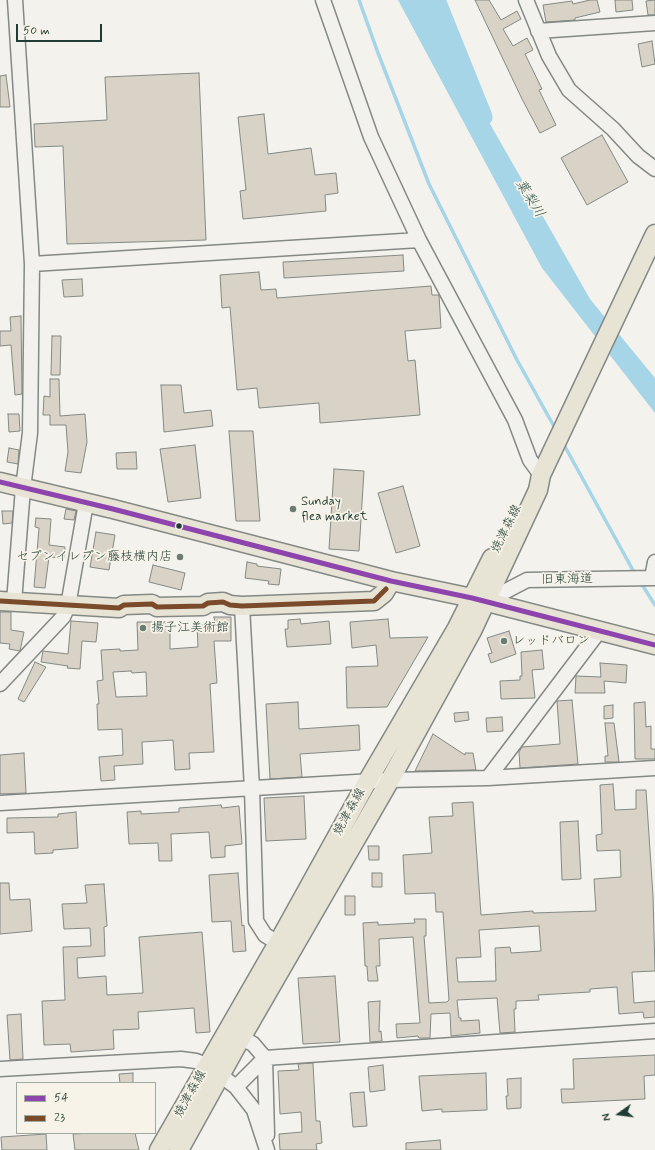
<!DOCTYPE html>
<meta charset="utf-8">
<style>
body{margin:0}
#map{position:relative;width:655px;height:1150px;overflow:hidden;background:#f4f2ec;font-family:Mynerve,sans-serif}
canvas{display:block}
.legend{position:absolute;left:16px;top:1082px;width:140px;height:52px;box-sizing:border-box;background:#f7f3e8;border:1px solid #a1aaa0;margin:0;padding:5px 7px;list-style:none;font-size:12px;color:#1f3d34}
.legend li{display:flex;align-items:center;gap:8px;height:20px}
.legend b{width:20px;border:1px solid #a1aaa0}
.north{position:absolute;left:599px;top:1094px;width:40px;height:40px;-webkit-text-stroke:3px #f7f3e8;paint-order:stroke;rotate:256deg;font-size:11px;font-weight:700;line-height:16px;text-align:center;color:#1f3d34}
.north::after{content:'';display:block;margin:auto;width:14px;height:18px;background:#1f3d34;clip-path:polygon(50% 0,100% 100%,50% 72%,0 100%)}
.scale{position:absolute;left:16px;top:24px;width:86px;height:18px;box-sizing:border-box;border:2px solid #1f3d34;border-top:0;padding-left:5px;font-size:12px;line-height:14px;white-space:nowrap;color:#1f3d34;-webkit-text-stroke:3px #f7f3e8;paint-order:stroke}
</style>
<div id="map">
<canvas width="655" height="1150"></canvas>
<ul class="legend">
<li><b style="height:5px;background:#8e44ad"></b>54</li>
<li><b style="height:5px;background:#7a4b2a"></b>23</li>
</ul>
<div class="north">N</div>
<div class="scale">50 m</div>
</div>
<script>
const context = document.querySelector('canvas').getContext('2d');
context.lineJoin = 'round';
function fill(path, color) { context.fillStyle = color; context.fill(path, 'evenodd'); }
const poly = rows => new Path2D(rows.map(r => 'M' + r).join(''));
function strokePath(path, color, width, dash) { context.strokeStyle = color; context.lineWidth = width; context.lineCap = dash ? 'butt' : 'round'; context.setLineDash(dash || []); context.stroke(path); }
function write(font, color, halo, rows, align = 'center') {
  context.font = font + ' Mynerve,"Klee One",sans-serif'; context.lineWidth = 3.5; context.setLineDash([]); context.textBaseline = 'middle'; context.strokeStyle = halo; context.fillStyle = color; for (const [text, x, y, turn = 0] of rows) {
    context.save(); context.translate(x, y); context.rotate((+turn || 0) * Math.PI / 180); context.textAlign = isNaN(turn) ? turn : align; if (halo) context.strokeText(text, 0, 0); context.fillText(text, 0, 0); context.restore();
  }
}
fill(poly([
 [398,0,428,0,437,31,590,299,655,378,655,413,542,268]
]), '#a6d5e8');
strokePath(poly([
 [359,0,378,53,429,184,517,360,556,430],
 [563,443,635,574],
 [641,583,655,605]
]), '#a6d5e8', 3.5);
strokePath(poly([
 [435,0,482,117]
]), '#a6d5e8', 21);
const building = poly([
 [475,0,489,0,501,20,517,11,521,19,503,29,513,46,527,38,533,50,525,54,542,89,539,90,556,125,540,133,522,99,475,0],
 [590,0,597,0,600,12,575,18,575,20,546,22,543,5,572,1,573,4,590,0],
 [615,0,632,0,633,10,616,12,615,0],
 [655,0,655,15,648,15,646,1,655,0],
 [652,41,655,64,642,67,638,44,652,41],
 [199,73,206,240,67,244,63,146,35,147,34,124,107,120,105,77,199,73],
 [6,75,10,107,0,107,0,76,6,75],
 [264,114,268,154,311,148,315,175,336,173,338,193,325,195,326,211,243,219,240,191,246,190,238,117,264,114],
 [602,135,628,182,587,205,561,158,602,135],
 [403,255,404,271,284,278,283,262,403,255],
 [259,272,261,290,276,289,277,298,431,286,432,295,439,295,441,328,405,331,408,361,415,360,420,415,320,423,319,403,259,408,257,388,237,390,230,307,222,308,220,275,259,272],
 [82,279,83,296,64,297,62,280,82,279],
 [21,316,22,394,15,395,11,345,0,346,0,331,11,331,10,317,21,316],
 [52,336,61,336,60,375,51,375,52,336],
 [50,379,59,379,60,416,85,414,87,442,81,473,65,471,68,452,66,425,50,425,50,415,43,415,44,396,50,397,50,379],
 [161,385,181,385,184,413,211,410,213,426,164,432,161,385],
 [8,414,19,414,20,431,9,432,8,414],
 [229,431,253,431,260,521,236,521,229,431],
 [195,445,201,498,168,502,160,449,195,445],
 [9,448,19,450,18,464,7,462,9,448],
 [136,452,137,469,117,469,116,453,136,452],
 [334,469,364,471,359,551,329,549,334,469],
 [403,486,420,546,396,553,378,493,403,486],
 [66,509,76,511,74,520,64,519,66,509],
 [2,511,13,511,12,523,3,524,2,511],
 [36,518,51,519,49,545,65,547,64,558,49,557,45,588,34,587,39,528,35,527,36,518],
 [96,532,115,535,109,570,90,567,96,532],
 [247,562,257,564,257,566,281,569,279,585,268,584,269,581,245,578,247,562],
 [153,565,185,573,181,590,149,582,153,565],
 [0,612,11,612,11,630,24,632,20,651,9,649,10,644,0,643,0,612],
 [214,617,231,617,231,641,214,641,217,683,210,684,214,752,189,753,190,769,175,770,173,740,142,742,143,764,114,766,115,780,101,781,99,757,123,755,122,729,98,730,97,704,99,704,97,681,103,680,101,650,120,649,120,651,138,650,137,622,170,622,170,649,198,647,197,625,215,624,214,617],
 [131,671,132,673,146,672,147,696,116,697,113,672,131,671],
 [300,619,301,624,329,621,331,644,287,647,285,629,288,629,288,620,300,619],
 [388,619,390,638,428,637,387,707,347,708,346,667,378,666,376,645,352,648,350,622,388,619],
 [71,621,98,623,96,642,82,641,80,669,67,668,68,666,41,662,43,651,68,654,71,621],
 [509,631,516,654,491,663,488,654,492,653,487,638,509,631],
 [542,650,544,669,532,670,535,698,501,699,500,681,520,680,520,676,522,676,521,652,542,650],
 [35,662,46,667,24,702,18,699,35,662],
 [600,663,627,665,626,683,604,681,605,693,575,693,576,676,601,677,600,663],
 [572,700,578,764,520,768,519,752,522,747,560,744,557,701,572,700],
 [298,702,299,729,359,725,360,750,300,754,302,777,270,779,266,704,298,702],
 [645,702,646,727,651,726,651,749,655,749,655,759,635,759,634,703,645,702],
 [613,705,613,718,604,719,604,706,613,705],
 [468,712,469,720,455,722,454,713,468,712],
 [502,717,503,731,487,732,486,718,502,717],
 [605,723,614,723,619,762,605,762,605,756,608,756,605,723],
 [433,734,465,755,465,753,473,753,476,770,415,771,433,734],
 [24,753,26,793,0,794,0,755,24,753],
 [613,784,615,810,636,809,636,790,646,790,653,896,655,971,632,972,634,1003,655,1001,655,1017,644,1018,643,1012,619,1014,617,987,590,989,590,992,538,995,539,1000,516,1001,516,1009,514,1009,515,1032,500,1033,497,998,457,1000,459,1018,461,1018,461,1021,479,1020,480,1033,451,1036,450,1013,431,1014,430,1038,419,1038,418,1036,397,1038,396,1024,420,1023,413,937,379,939,380,966,376,966,378,981,368,981,367,966,365,966,363,923,378,922,378,925,415,923,414,919,426,919,426,936,424,936,429,1003,447,1002,449,1000,443,912,436,912,435,893,405,894,403,855,432,853,429,817,453,816,452,803,473,802,481,915,533,911,533,913,596,911,594,879,621,877,620,850,597,851,596,835,602,834,600,785,613,784],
 [539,926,541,951,511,953,510,947,495,948,496,981,458,982,456,958,481,957,479,930,539,926],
 [304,796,306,839,266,841,264,798,304,796],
 [221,805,222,808,239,806,242,844,225,846,225,857,211,858,209,832,171,834,172,861,159,861,158,843,129,844,127,812,141,811,141,814,179,812,179,808,221,805],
 [76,812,78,848,53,850,53,853,35,854,34,832,7,833,7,818,58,817,58,814,76,812],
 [578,821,581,879,562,880,560,822,578,821],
 [368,846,379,846,379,860,369,860,368,846],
 [238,873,242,926,244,925,246,951,233,952,231,921,212,922,209,875,238,873],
 [372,873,382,873,382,887,372,887,372,873],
 [0,883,9,883,10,900,30,899,32,931,0,934,0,883],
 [104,884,107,926,104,927,105,956,77,958,78,978,106,976,107,995,143,993,139,937,202,932,210,1032,196,1033,194,1008,138,1012,139,1029,113,1030,114,1049,71,1052,70,1044,44,1045,42,1001,65,1000,63,947,91,946,90,928,64,929,62,904,87,903,85,885,104,884],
 [345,896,355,896,355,915,345,915,345,896],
 [335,976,340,1042,303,1044,298,978,335,976],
 [380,1001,379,1032,381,1031,382,1041,370,1042,368,1002,380,1001],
 [21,1014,23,1059,10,1060,7,1015,21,1014],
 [655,1055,655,1075,644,1076,645,1099,562,1103,561,1089,574,1089,573,1059,655,1055],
 [313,1063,316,1121,320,1121,322,1143,316,1144,317,1150,280,1150,279,1134,302,1132,301,1112,280,1114,278,1071,299,1070,298,1064,313,1063],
 [383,1065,385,1090,370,1092,368,1067,383,1065],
 [133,1073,133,1083,120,1083,119,1074,133,1073],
 [486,1073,487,1110,442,1112,442,1109,422,1111,419,1076,486,1073],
 [521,1078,521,1108,507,1109,506,1096,508,1096,507,1079,521,1078],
 [364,1092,367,1126,353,1127,350,1093,364,1092],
 [93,1133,135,1133,139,1150,75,1150,73,1134,93,1133],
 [46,1134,47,1150,2,1150,1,1137,46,1134],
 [440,1140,441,1150,406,1150,406,1143,440,1140]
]);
fill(building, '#d8d3c6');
strokePath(building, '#848985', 1);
const minor = poly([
 [323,0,371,137,419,240,515,420,530,460,541,475],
 [526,0,549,56,569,90,613,129,638,156,655,169],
 [538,31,655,23],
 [32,264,419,240],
 [652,578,655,562],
 [14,602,23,488,30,433,32,264,15,0],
 [485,602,527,580,655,578],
 [242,606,252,789,256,921,265,935,278,943],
 [0,684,63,617,68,606,86,503],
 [488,778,600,630],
 [0,803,390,780,488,778,655,768],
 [242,1038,253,1044,265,1058,267,1135],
 [0,1069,181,1059,196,1061,207,1065,236,1087,254,1110,267,1150],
 [236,1087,265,1058,655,1031]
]);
const major = poly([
 [0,482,113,509,391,581,472,598,655,645],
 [0,601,119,608,124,605,152,604,157,607,203,606,208,603,223,602,230,605,242,606,374,601,384,593,391,581],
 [159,1150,278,943,367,782,457,628,492,558],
 [179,1150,236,1047,390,780,472,631,538,490,541,475,655,234]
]);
strokePath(minor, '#848985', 17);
strokePath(major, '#848985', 21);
strokePath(minor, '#f2f1ed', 14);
strokePath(major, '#e8e4d5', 18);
strokePath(poly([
 [0,482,113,509,391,581,472,598,655,645]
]), '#8e44ad', 5);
strokePath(poly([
 [0,601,119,608,124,605,152,604,157,607,203,606,208,603,223,602,230,605,242,606,374,601,386,589]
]), '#7a4b2a', 5);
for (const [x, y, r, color] of [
 [293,509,4,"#6a7c74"],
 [179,526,3.5,"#1f3d34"],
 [180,557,4,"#6a7c74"],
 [143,628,4,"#6a7c74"],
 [504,641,4,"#6a7c74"]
]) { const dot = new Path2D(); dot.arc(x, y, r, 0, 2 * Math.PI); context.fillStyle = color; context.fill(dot); strokePath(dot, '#f7f3e8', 1.5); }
write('13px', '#1f3d34', '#f7f3e8', [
 ["Sunday",301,502],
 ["flea market",301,517],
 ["セブンイレブン藤枝横内店",172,557,"right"],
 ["揚子江美術館",151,628],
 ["レッドバロン",512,641]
], 'left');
write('13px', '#1f3d34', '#f7f3e8', [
 ["焼津森線",507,529,-64],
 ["旧東海道",567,580,-1],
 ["焼津森線",350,812,-61],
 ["焼津森線",191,1094,-61]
]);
write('italic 14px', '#335958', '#f7f3e8', [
 ["葉梨川",529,199,58]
]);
</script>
